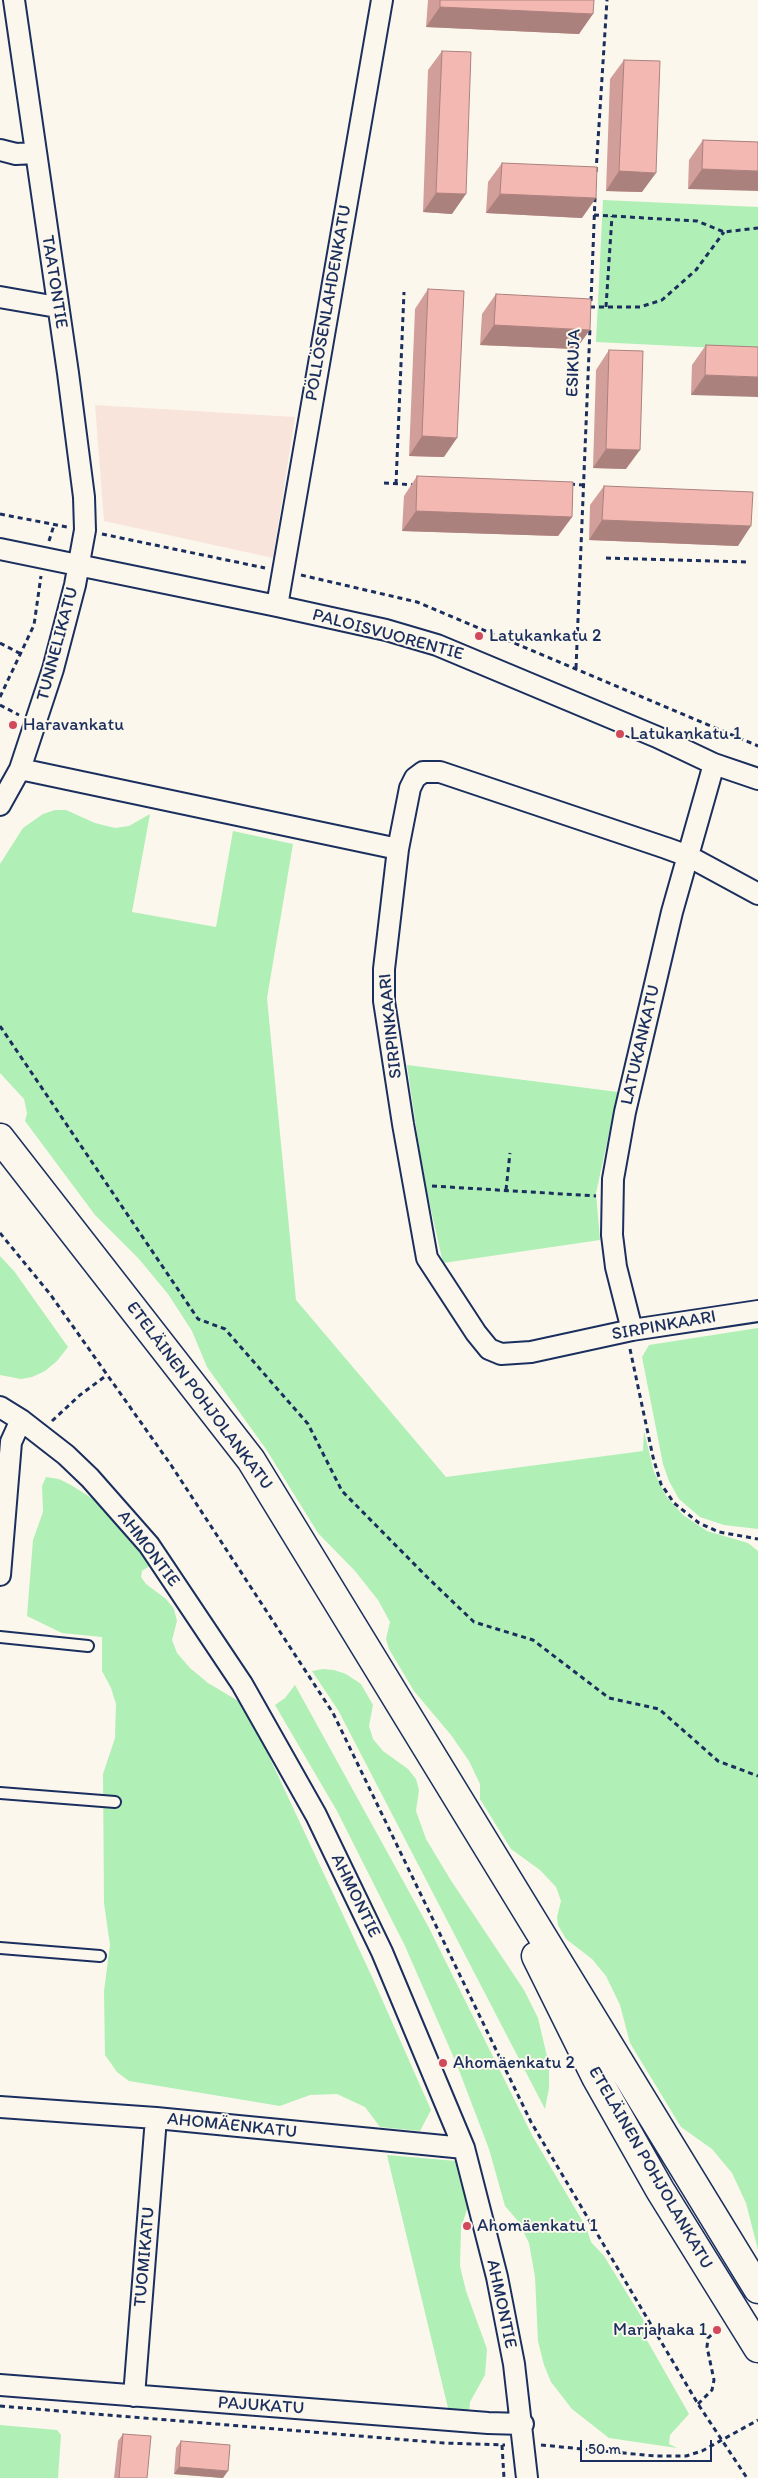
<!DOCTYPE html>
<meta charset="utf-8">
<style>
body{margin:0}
#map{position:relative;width:758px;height:2478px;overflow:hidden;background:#fbf7ec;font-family:Itim,sans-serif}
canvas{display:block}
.scale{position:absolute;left:580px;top:2440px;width:132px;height:22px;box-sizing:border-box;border:2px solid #1b2f5e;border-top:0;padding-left:6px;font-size:15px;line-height:18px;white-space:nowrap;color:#1b2f5e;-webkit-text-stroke:4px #fbf7ec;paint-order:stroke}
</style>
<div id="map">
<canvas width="758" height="2478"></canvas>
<div class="scale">50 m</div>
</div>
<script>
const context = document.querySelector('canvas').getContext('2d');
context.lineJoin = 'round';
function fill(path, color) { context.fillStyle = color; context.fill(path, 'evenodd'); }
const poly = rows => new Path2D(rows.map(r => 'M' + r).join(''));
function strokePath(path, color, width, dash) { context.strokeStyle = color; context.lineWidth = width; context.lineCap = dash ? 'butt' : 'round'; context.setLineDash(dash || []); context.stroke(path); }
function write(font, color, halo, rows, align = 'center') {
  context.font = font + ' Itim,sans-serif'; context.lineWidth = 4; context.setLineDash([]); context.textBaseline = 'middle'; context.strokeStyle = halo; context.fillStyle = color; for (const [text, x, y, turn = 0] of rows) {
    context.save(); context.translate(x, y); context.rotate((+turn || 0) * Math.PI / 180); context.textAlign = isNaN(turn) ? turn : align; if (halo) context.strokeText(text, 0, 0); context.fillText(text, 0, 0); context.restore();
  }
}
fill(poly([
 [95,405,295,417,273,558,104,521]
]), '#f9e4db');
fill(poly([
 [603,200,758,207,758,350,596,342],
 [55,810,66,810,95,823,115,828,129,826,150,814,132,912,216,927,233,831,293,844,267,998,296,1300,446,1477,643,1451,644,1431,654,1472,666,1496,683,1515,707,1531,748,1543,758,1551,758,2250,746,2203,732,2173,712,2149,681,2127,630,2043,620,2005,606,1976,592,1959,566,1939,558,1925,557,1917,561,1901,556,1887,540,1870,511,1849,480,1799,480,1784,469,1761,451,1735,414,1691,389,1649,386,1639,390,1622,378,1600,355,1571,318,1533,266,1449,207,1367,192,1331,168,1294,139,1259,95,1215,25,1121,27,1113,24,1099,0,1073,0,864,23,828,43,814],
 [407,1065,618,1092,596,1193,600,1240,443,1263,423,1174],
 [0,1256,14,1271,68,1347,57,1361,45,1371,32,1377,21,1379,0,1375],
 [758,1328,758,1529,724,1525,700,1517,679,1499,669,1481,663,1464,642,1357,649,1345],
 [46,1477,59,1479,71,1485,104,1506,131,1536,151,1565,142,1571,141,1577,146,1584,166,1599,174,1609,177,1621,172,1640,177,1653,190,1668,208,1683,245,1705,373,1979,431,2110,420,2131,380,2127,365,2107,337,2094,310,2095,280,2106,129,2081,117,2072,105,2055,104,1991,110,1945,104,1903,103,1774,115,1738,116,1704,111,1688,102,1671,102,1637,62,1633,27,1616,33,1540,43,1512,42,1486],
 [323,1669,334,1670,346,1674,361,1684,373,1705,369,1726,373,1739,383,1751,408,1769,416,1779,419,1790,416,1811,426,1839,450,1879,524,1990,538,2018,549,2065,549,2088,545,2109,338,1710,312,1671],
 [295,1685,428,1926,533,2137,586,2227,591,2242,604,2256,644,2321,642,2328,644,2335,689,2414,670,2435,669,2444,677,2448,609,2438,572,2409,551,2382,544,2365,538,2341,535,2277,529,2243,518,2221,505,2206,489,2149,457,2065,405,1946,337,1811,275,1705,285,1698],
 [387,2155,456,2161,469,2203,461,2228,460,2266,466,2291,487,2349,485,2375,470,2402,469,2412,449,2412],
 [0,2425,57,2430,61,2435,58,2478,0,2478]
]), '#b0efb6');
const service = poly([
 [0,1637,88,1646],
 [0,1793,115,1802],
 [0,1948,100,1956]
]);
const minor = poly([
 [0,150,16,154,35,153],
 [0,297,57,307],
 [0,549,277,606,386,630,437,645,657,737,714,764,758,779],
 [277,606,382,0],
 [20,769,398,849],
 [0,805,20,769,53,669,75,585,85,530,84,497,68,373,14,0],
 [758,894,688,856,666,848,440,772,423,772,415,778,410,788,398,849,384,969,384,1001,403,1124,427,1258,476,1333,489,1349,501,1354,531,1352,632,1330,758,1311],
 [632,1330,616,1267,612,1235,613,1179,625,1112,672,912,714,764],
 [0,1407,21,1420,66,1455,90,1478,149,1545,242,1684,316,1815,382,1952,464,2148,497,2277,514,2364,527,2478],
 [0,1575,11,1442,21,1420],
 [0,2107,156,2118,464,2148],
 [0,2385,488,2423,523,2424],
 [134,2396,156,2118]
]);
const secondary = poly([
 [0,1138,251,1460,758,2289],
 [536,1956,596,2077,660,2190,758,2348]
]);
strokePath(service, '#1b2f5e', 14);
strokePath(minor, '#1b2f5e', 24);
strokePath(secondary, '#1b2f5e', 31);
strokePath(poly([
 [596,172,607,0],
 [594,215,697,221,724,232,758,228],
 [591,301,595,198],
 [590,307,640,307,662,300,696,270,724,232],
 [606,307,612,216],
 [384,483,416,485],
 [396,484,404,292],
 [570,484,583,485],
 [0,514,67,527],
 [102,534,265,568],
 [49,541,54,525],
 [606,558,749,562],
 [301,575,417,602,758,746],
 [0,643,21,654],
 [576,668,590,328],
 [0,697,34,625,41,576],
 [0,705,19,715],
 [0,1026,198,1319,225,1329,308,1424,342,1491,428,1578,474,1622,533,1640,609,1698,659,1709,718,1761,758,1776],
 [432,1186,596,1196],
 [506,1190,510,1153],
 [0,1233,50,1294,171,1465,333,1713,531,2122,698,2404,747,2478],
 [630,1349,653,1457,661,1484,674,1503,699,1523,719,1532,758,1539],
 [52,1421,80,1395,107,1375],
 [698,2404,712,2390,714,2380,707,2347,708,2338,717,2330],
 [0,2406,444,2443,505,2445],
 [502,2445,504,2478],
 [541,2445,655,2456,686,2456,702,2451,758,2420]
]), '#1b2f5e', 3, [5, 4]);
strokePath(service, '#fbf7ec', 10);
strokePath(minor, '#fbf7ec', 20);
strokePath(secondary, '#fbf7ec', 28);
fill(poly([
 [428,0,594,0,579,34,426,27],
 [442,51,452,214,423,212,428,70],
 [624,60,642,192,606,191,610,79],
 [703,140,758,142,688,189,689,160],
 [502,163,582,218,486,213,488,182],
 [428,289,444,457,409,456,415,309],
 [496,294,576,349,480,345,482,314],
 [706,345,758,347,691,395,692,365],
 [609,350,626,469,593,468,596,370],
 [417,476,572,517,558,536,402,531,404,496],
 [604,486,738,546,589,540,590,505],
 [123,2434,147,2478,114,2478,118,2441],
 [181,2441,223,2478,174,2474,176,2448]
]), '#d29e9a');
fill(poly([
 [440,7,593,14,579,34,426,27],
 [702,169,758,171,758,191,688,189],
 [619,171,656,173,642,192,606,191],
 [436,193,466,194,452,214,423,212],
 [500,194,596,198,582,218,486,213],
 [494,325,590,330,576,349,480,345],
 [705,375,758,377,758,397,691,395],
 [422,436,457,438,444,457,409,456],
 [606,449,640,450,626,469,593,468],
 [416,511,572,517,558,536,402,531],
 [602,520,751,526,738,546,589,540],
 [179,2467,228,2471,223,2478,174,2474]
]), '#ab817d');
const building = poly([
 [440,0,594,0,593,14,440,7,440,0],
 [442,51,471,52,466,194,436,193,442,51],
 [624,60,660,61,656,173,619,171,624,60],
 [703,140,758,142,758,171,702,169,703,140],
 [502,163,597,167,596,198,500,194,502,163],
 [428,289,464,291,457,438,422,436,428,289],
 [496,294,591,299,590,330,494,325,496,294],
 [706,345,758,347,758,377,705,375,706,345],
 [609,350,643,351,640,450,606,449,609,350],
 [417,476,573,482,572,517,416,511,417,476],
 [604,486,753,492,751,526,602,520,604,486],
 [123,2434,151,2436,147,2478,119,2478,123,2434],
 [181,2441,230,2445,228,2471,179,2467,181,2441]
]);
fill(building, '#f4b8b3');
strokePath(building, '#ab817d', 1);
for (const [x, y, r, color] of [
 [479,636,5,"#d1495b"],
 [13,725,5,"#d1495b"],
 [620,734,5,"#d1495b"],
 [443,2063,5,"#d1495b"],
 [467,2226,5,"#d1495b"],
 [717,2330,5,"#d1495b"]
]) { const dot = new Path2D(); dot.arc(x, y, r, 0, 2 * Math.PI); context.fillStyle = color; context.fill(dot); strokePath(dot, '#fbf7ec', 2); }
write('18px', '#1b2f5e', '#fbf7ec', [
 ["TAATONTIE",54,282,81],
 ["PÖLLÖSENLAHDENKATU",329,303,-80],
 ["ESIKUJA",574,363,-88],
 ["PALOISVUORENTIE",388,635,15],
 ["TUNNELIKATU",58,644,-75],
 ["SIRPINKAARI",391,1026,-96],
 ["LATUKANKATU",641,1045,-77],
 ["SIRPINKAARI",664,1326,-10],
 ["ETELÄINEN POHJOLANKATU",199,1396,53],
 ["AHMONTIE",148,1549,53],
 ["AHMONTIE",355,1896,64],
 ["AHOMÄENKATU",232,2126,6],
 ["ETELÄINEN POHJOLANKATU",650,2168,60],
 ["TUOMIKATU",145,2257,-85],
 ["AHMONTIE",501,2304,78],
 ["PAJUKATU",261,2406,4]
]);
write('18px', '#1b2f5e', '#fbf7ec', [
 ["Latukankatu 2",489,636],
 ["Haravankatu",23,725],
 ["Latukankatu 1",630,734],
 ["Ahomäenkatu 2",453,2063],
 ["Ahomäenkatu 1",477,2226],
 ["Marjahaka 1",707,2330,"right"]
], 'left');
</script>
